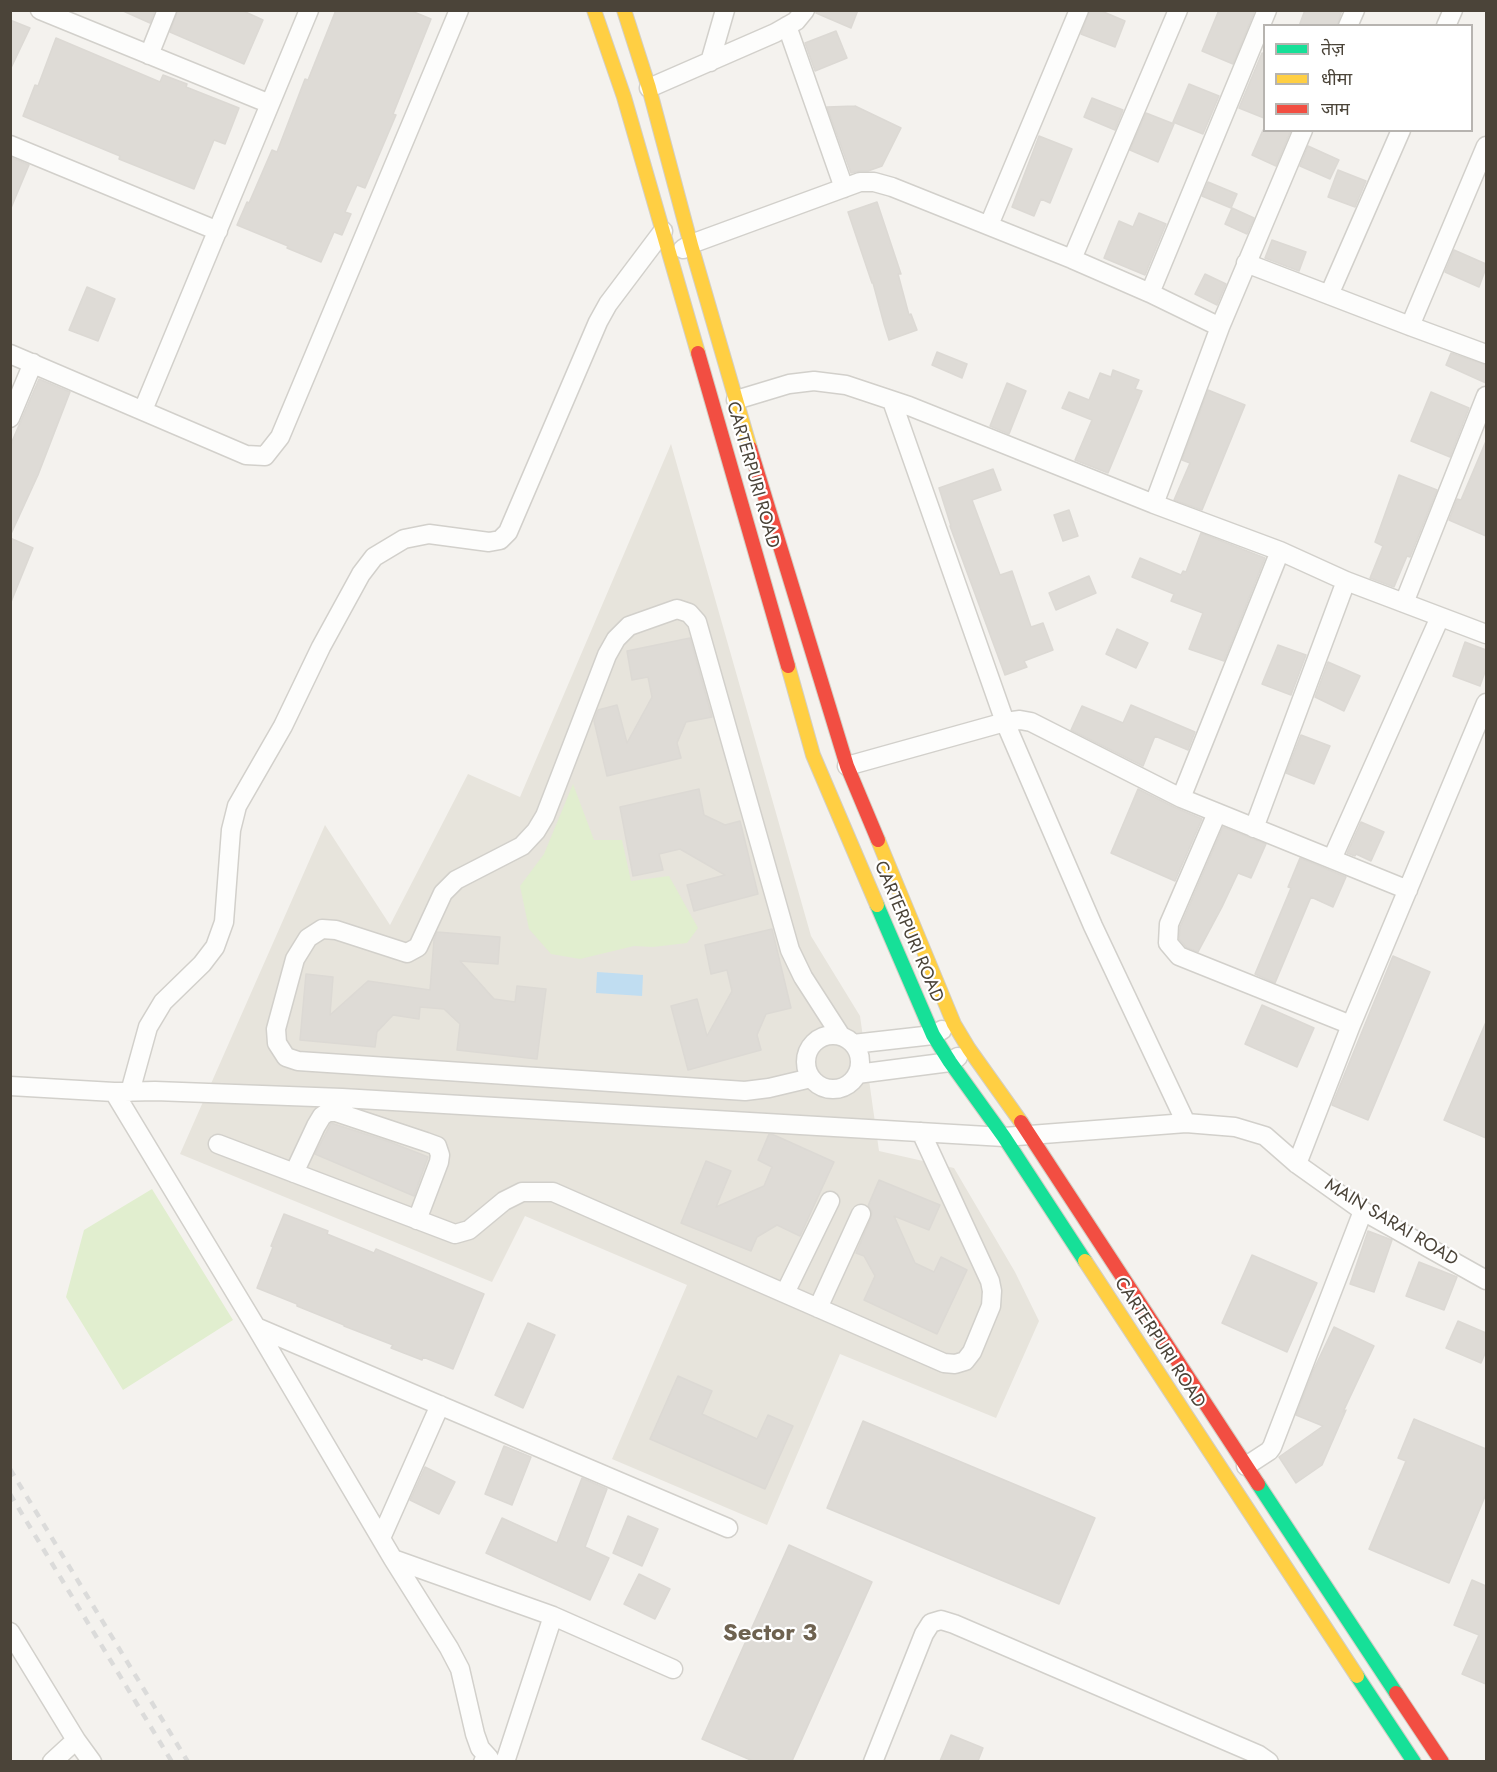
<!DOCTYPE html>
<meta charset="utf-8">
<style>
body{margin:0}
#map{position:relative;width:1497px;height:1772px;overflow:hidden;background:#f4f2ee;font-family:Jost,"Noto Sans Devanagari",sans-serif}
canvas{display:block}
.frame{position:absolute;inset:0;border:12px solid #4b4439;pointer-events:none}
.legend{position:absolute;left:1263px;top:24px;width:210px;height:108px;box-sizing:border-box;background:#fff;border:2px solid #b7b4b0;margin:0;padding:8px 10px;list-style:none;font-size:18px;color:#4b4439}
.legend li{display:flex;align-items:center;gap:12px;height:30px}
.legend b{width:30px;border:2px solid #b7b4b0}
</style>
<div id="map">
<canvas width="1497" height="1772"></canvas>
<div class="frame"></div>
<ul class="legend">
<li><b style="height:8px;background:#16e098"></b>तेज़</li>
<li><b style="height:8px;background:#ffcf43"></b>धीमा</li>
<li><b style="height:8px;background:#f24e42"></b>जाम</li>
</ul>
</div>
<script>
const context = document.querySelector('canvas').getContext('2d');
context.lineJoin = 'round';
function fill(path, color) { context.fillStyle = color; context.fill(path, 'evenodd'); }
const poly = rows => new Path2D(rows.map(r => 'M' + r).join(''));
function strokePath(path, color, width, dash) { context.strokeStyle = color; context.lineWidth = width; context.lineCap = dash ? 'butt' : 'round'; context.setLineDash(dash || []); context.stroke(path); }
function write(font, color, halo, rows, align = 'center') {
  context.font = font + ' Jost,sans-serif'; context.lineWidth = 4.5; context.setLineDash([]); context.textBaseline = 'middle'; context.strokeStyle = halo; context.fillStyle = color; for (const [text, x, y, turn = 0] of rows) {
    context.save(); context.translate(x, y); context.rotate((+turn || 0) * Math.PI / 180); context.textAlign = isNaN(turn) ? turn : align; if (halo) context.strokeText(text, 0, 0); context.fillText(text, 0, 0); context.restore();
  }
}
fill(poly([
 [671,444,811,936,860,1016,879,1151,954,1168,1015,1272,1039,1321,996,1418,840,1354,767,1525,612,1459,687,1285,525,1216,492,1282,180,1154,325,825,390,925,468,774,520,797]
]), '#e7e4dc');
fill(poly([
 [573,784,594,840,622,840,631,881,669,876,698,928,687,943,653,947,634,946,580,959,551,954,529,929,520,886,544,854],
 [152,1189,233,1320,123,1390,66,1297,84,1230]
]), '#e1eecf');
fill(poly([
 [597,972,643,975,642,996,596,993]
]), '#c0ddf1');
const building = poly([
 [121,10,155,10,150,23,121,10],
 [178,10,241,10,263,20,244,64,170,32,178,10],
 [336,10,409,10,431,19,393,114,396,115,365,188,357,185,345,212,351,214,342,235,334,232,321,262,287,248,288,246,237,225,247,202,249,203,272,150,277,152,305,79,308,80,336,10],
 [816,10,858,10,851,28,816,13,816,10],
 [1090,10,1099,10,1125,21,1115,47,1081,34,1090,10],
 [1219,10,1255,10,1233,64,1202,51,1219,10],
 [1305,10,1342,10,1337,26,1299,26,1305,10],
 [10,20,30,28,10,70,10,20],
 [836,31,847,58,815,71,805,43,836,31],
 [56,38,160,82,163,75,187,84,186,87,239,108,225,144,214,140,194,189,119,159,120,156,23,116,35,85,38,86,56,38],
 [1262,53,1264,54,1264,118,1239,108,1262,53],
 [1189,84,1219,96,1203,134,1173,122,1189,84],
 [1092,98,1123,110,1115,130,1084,117,1092,98],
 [855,106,901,128,882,166,868,171,860,171,851,173,827,107,855,106],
 [1146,113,1174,124,1158,162,1130,150,1146,113],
 [1263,130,1291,130,1276,166,1252,155,1263,130],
 [1039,136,1072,149,1050,203,1041,199,1034,216,1012,207,1039,136],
 [1308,146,1339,160,1330,179,1300,166,1308,146],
 [10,157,29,165,11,208,10,208,10,157],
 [1338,170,1366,181,1355,207,1328,197,1338,170],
 [1208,182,1237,194,1231,208,1202,196,1208,182],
 [877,202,901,274,898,274,909,315,911,314,917,330,889,340,884,324,873,283,872,283,848,212,877,202],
 [1232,208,1254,218,1247,234,1225,224,1232,208],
 [1139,213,1166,224,1145,275,1104,258,1119,221,1133,227,1139,213],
 [1272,240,1306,252,1299,271,1265,258,1272,240],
 [1454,250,1486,264,1486,268,1479,287,1445,272,1454,250],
 [1205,274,1226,284,1217,305,1195,294,1205,274],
 [87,287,115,299,98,341,69,330,87,287],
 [937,352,967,364,962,378,932,365,937,352],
 [1451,353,1486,365,1486,383,1446,365,1451,353],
 [1113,370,1139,380,1135,389,1142,391,1108,473,1075,460,1092,420,1062,408,1069,392,1089,400,1100,373,1111,377,1113,370],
 [39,379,70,392,38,475,10,536,10,446,39,379],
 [1007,383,1026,391,1009,434,990,426,1007,383],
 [1208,390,1245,405,1202,510,1174,500,1190,463,1182,460,1208,390],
 [1431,392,1469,408,1450,457,1411,441,1431,392],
 [1486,441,1486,536,1449,520,1457,499,1461,500,1486,441],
 [993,469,1001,490,972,500,1000,575,1012,571,1031,627,1043,623,1053,650,1024,661,1027,667,1005,675,950,526,951,526,939,488,993,469],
 [1399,475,1437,490,1410,557,1407,556,1394,587,1370,578,1383,546,1375,542,1399,475],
 [1069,510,1078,536,1063,541,1054,515,1069,510],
 [1201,533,1265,558,1224,661,1189,649,1203,613,1171,601,1174,594,1132,577,1140,558,1181,575,1183,571,1186,572,1201,533],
 [10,538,33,548,11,602,10,602,10,538],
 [1089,576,1096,593,1056,610,1049,593,1089,576],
 [1117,629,1148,643,1136,668,1106,654,1117,629],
 [690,638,712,717,686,722,677,743,681,758,607,776,594,721,598,710,617,705,627,743,652,697,648,677,632,680,627,651,690,638],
 [1465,642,1486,650,1486,669,1480,686,1453,676,1465,642],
 [1278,645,1306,655,1291,695,1262,684,1278,645],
 [1328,662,1360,676,1344,711,1315,697,1328,662],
 [1131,705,1195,732,1188,750,1155,736,1143,766,1071,730,1082,706,1123,723,1131,705],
 [1301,735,1330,746,1314,784,1286,773,1301,735],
 [699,789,704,815,725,825,740,821,758,894,694,911,687,885,725,875,680,849,659,854,663,870,633,876,620,807,699,789],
 [1138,789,1176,808,1202,819,1175,881,1111,853,1138,789],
 [1361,822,1384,832,1371,861,1356,854,1355,856,1347,853,1361,822],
 [1223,827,1266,844,1251,878,1238,873,1222,907,1198,952,1186,947,1179,939,1180,927,1223,827],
 [1300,858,1346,877,1333,907,1311,897,1275,983,1255,974,1291,888,1288,887,1300,858],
 [772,929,791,1008,766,1014,757,1035,761,1050,688,1070,671,1006,697,999,707,1036,732,991,727,970,711,974,705,945,772,929],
 [437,932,500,937,498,964,460,961,494,999,515,1002,517,986,546,989,537,1059,457,1050,460,1024,444,1009,420,1007,419,1019,393,1015,377,1032,375,1047,300,1040,306,974,333,977,330,1015,368,981,430,990,434,940,437,932],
 [1393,956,1430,972,1368,1120,1332,1105,1393,956],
 [1262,1005,1314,1028,1297,1067,1245,1044,1262,1005],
 [1486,1022,1486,1138,1444,1120,1486,1022],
 [331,1123,390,1142,428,1157,414,1196,315,1154,331,1123],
 [769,1134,774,1135,834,1162,800,1236,777,1225,757,1237,751,1251,681,1223,706,1161,731,1171,716,1207,764,1186,772,1167,758,1160,769,1134],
 [879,1180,940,1205,929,1230,894,1216,915,1263,934,1272,941,1257,967,1270,937,1334,864,1300,875,1276,864,1256,856,1253,871,1218,872,1212,868,1206,879,1180],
 [284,1214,328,1231,327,1234,374,1253,376,1249,484,1294,453,1369,423,1357,422,1360,391,1348,393,1345,344,1326,344,1325,297,1306,297,1304,257,1288,273,1247,271,1246,284,1214],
 [1368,1231,1392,1240,1374,1292,1350,1284,1368,1231],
 [1252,1255,1317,1283,1287,1352,1222,1323,1252,1255],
 [1419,1262,1457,1277,1444,1310,1406,1296,1419,1262],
 [1458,1321,1486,1333,1486,1351,1481,1363,1446,1348,1458,1321],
 [528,1323,555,1335,523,1408,495,1395,528,1323],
 [1334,1327,1374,1346,1343,1412,1346,1410,1322,1465,1296,1483,1279,1457,1323,1426,1296,1415,1313,1371,1334,1327],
 [678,1376,712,1391,702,1414,757,1439,768,1415,793,1426,765,1489,650,1439,678,1376],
 [1414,1419,1486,1449,1486,1494,1449,1583,1369,1549,1406,1461,1398,1458,1414,1419],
 [863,1421,1095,1518,1059,1604,827,1508,863,1421],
 [504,1446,531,1457,512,1505,485,1494,504,1446],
 [425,1467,455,1482,439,1514,410,1500,425,1467],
 [582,1478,607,1489,585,1547,609,1558,590,1600,486,1553,502,1518,557,1543,582,1478],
 [628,1516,658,1529,642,1566,613,1553,628,1516],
 [789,1545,872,1582,792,1761,753,1761,702,1739,789,1545],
 [639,1574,670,1589,655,1619,624,1604,639,1574],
 [1472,1580,1486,1586,1486,1684,1462,1674,1479,1635,1454,1625,1472,1580],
 [951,1735,983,1748,978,1761,940,1761,951,1735]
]);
fill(building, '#dedbd6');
strokePath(building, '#dcd9d4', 1.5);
const street = poly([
 [40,10,270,104],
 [787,26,844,188],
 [1348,26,1355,10],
 [1446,26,1453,10],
 [149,55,167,10],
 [710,62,725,10],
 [649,88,775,33,796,21,805,10],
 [10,145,218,231],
 [989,225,1079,10],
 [683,249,691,244,860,182,874,182,892,187,1072,259,1150,293,1220,327],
 [1072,259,1178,10],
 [1246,263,1410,326,1486,354],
 [1150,293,1267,10],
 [1329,295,1401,130],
 [1410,326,1486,146],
 [10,354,246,455,265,456,280,437,459,10],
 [736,400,789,384,814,381,846,385,909,406,1154,504,1280,551,1346,581,1486,634],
 [892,401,1005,722,1093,926,1186,1123],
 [143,410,309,10],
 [10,418,33,363],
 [1154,504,1220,327,1303,130],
 [1404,603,1486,396],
 [847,766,1005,722,1020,720,1031,722,1181,798,1408,890],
 [1181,798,1280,551],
 [1217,813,1169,924,1168,943,1179,956,1351,1025],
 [1254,828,1346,581],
 [1332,859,1440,617],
 '806 1062a27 27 0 1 1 54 0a27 27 0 1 1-54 0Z',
 [853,1044,933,1035,942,1030],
 [857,1074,950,1062,958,1057],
 [811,1078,769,1088,745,1091,298,1061,286,1057,277,1043,276,1029,295,959,308,938,322,929,336,930,407,953,418,947,443,893,456,880,522,846,536,831,545,816,607,655,616,639,629,626,677,609,689,613,697,622,790,950,803,977,841,1036],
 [10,1086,114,1092,155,1091,342,1098,1004,1137,1186,1123,1235,1127,1265,1136,1297,1164,1363,1211,1486,1280],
 [114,1092,256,1327,393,1559,449,1648,460,1669,475,1734,480,1748,489,1758,483,1762],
 [130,1092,148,1027,163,1002,202,964,215,947,224,922,231,830,237,806,283,726,321,647,361,574,374,557,404,539,429,534,489,542,500,540,508,532,598,322,608,304,663,231],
 [218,1144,455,1234,469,1230,504,1201,522,1192,553,1192,944,1363,955,1364,965,1361,972,1352,991,1306,992,1291,990,1281,921,1132],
 [1297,1164,1351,1025,1486,703],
 [294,1173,316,1126,322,1116,328,1112,336,1112,426,1142,437,1146,440,1155,439,1162,417,1220],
 [785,1293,830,1201],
 [818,1308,861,1214],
 [256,1327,728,1528],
 [1246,1466,1269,1451,1272,1447,1363,1211],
 [381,1538,440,1405],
 [393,1559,553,1616,673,1669],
 [10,1632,76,1740,52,1762],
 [76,1740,92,1762],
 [505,1762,553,1616],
 [873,1762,924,1634,931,1623,941,1620,954,1624,1259,1755,1269,1762]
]);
const fast = poly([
 [877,905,933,1035,950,1062,1004,1137,1085,1261],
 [1258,1484,1396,1693],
 [1357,1676,1414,1762]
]);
const slow = poly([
 [594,10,624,97,698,353],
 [624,10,649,88,691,245,750,448],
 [788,666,813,755,877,905],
 [878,840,954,1024,969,1049,1021,1122],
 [1085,1261,1357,1676]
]);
const jam = poly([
 [698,353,788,666],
 [750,448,847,766,878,840],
 [1021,1122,1258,1484],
 [1396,1693,1442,1762]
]);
strokePath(street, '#d2d0cb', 21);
strokePath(fast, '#d3cfc5', 16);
strokePath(slow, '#d3cfc5', 16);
strokePath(jam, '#d3cfc5', 16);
strokePath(street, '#fdfdfc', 18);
strokePath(fast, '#16e098', 14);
strokePath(slow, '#ffcf43', 14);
strokePath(jam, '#f24e42', 14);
strokePath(poly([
 [10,1469,188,1762],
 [10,1494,172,1762]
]), '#dbdbda', 4.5, [8, 8]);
write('18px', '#4b4439', '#fff', [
 ["CARTERPURI ROAD",752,475,74],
 ["CARTERPURI ROAD",908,932,67],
 ["MAIN SARAI ROAD",1391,1223,31],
 ["CARTERPURI ROAD",1159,1343,57]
]);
write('bold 24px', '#6e6250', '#fff', [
 ["Sector 3",770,1634]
]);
</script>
